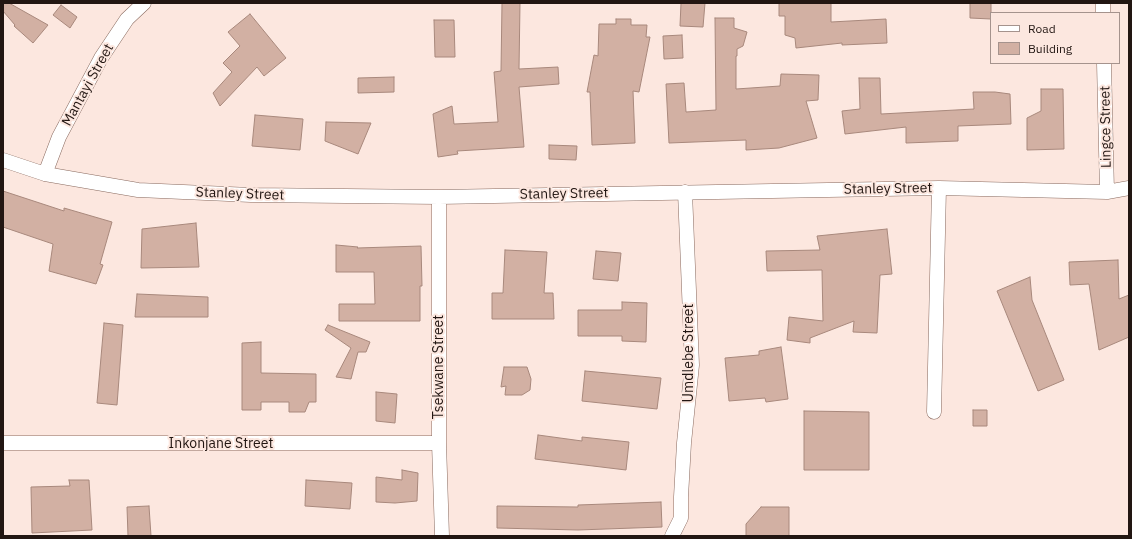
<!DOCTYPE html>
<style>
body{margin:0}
#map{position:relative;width:1132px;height:539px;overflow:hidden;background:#fce7df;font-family:"IBM Plex Sans",sans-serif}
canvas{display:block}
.frame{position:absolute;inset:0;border:4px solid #221612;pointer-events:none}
.legend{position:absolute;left:990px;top:12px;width:130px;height:52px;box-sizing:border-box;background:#fce7df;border:1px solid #a5938d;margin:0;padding:5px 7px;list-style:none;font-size:12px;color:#221612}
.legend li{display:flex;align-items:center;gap:8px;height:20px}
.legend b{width:20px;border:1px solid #a5938d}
</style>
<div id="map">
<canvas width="1132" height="539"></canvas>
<div class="frame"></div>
<ul class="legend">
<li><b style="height:5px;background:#fff"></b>Road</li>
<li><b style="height:11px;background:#d2b0a3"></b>Building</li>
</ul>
</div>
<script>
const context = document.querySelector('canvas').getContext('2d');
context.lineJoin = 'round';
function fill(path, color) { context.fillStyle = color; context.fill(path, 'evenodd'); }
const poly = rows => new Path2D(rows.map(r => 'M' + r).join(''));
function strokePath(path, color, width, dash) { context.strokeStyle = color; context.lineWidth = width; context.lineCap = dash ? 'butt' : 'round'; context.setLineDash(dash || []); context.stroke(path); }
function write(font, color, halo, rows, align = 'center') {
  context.font = font + ' "IBM Plex Sans",sans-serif'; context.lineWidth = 4; context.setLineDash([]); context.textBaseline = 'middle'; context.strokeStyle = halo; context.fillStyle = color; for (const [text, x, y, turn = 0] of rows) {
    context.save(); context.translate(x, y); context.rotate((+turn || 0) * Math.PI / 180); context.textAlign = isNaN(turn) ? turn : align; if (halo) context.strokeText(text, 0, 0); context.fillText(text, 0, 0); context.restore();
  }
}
const building = poly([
 [3,3,9,3,48,25,33,43,14,26,15,25,3,11,3,3],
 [502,3,520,3,519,69,558,67,559,84,519,87,524,147,457,151,458,154,438,157,433,114,452,106,454,124,498,122,494,72,501,71,502,3],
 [681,3,705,3,703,27,680,26,681,3],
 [779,3,831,3,831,22,886,19,887,43,842,45,842,43,796,48,795,38,785,35,785,16,779,16,779,3],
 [970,3,991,3,991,19,970,18,970,3],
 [61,5,77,17,70,28,53,15,61,5],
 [250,14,286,58,264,76,257,67,220,106,213,93,232,72,223,63,240,46,228,32,250,14],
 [715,18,734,18,734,28,747,32,743,46,737,49,737,56,736,56,736,89,780,86,781,74,819,75,818,100,806,101,817,138,779,148,746,150,746,140,669,143,666,84,684,83,686,112,716,110,715,18],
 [616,19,631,19,631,25,647,25,646,37,650,37,639,92,633,91,635,143,592,145,590,92,587,92,594,55,598,56,599,24,616,24,616,19],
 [434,20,454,20,455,57,435,57,434,20],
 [682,35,683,58,664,59,663,36,682,35],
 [394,77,394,92,358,93,358,78,394,77],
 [859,78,880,78,881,114,974,109,973,92,995,92,1010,94,1011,124,958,126,958,141,906,143,906,127,845,134,842,111,860,109,859,78],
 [1041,89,1063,89,1064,149,1027,150,1027,118,1041,111,1041,89],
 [255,115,303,119,300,150,252,146,255,115],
 [326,122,371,123,358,154,325,141,326,122],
 [549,145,577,146,576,160,549,159,549,145],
 [3,191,64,211,64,208,112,222,100,264,103,265,96,284,49,271,53,244,3,227,3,191],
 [196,223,199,267,141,268,142,229,196,223],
 [887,229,892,274,880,275,877,333,853,332,854,321,810,338,810,343,787,340,789,317,823,321,822,270,767,271,766,251,820,250,817,236,887,229],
 [336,245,358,247,357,248,421,246,422,286,420,286,420,321,339,321,339,304,375,304,374,272,336,272,336,245],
 [505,250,547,252,544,293,553,293,554,319,492,319,492,293,503,293,505,250],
 [596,251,621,253,618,281,593,279,596,251],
 [1118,260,1119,299,1129,295,1129,337,1099,350,1089,284,1070,285,1069,262,1118,260],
 [1030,277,1032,300,1064,380,1038,391,997,291,1030,277],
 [137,294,208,297,208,317,135,317,137,294],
 [622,302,647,303,646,342,622,341,622,336,578,336,578,310,622,310,622,302],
 [104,323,123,325,117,405,97,403,104,323],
 [328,325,370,342,366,352,358,352,351,379,336,377,351,348,325,330,328,325],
 [261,342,261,373,316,374,316,402,309,402,305,412,289,412,289,402,261,402,261,410,242,410,242,343,261,342],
 [781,347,788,399,766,402,765,398,729,401,725,358,759,355,759,351,781,347],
 [504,367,527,367,531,379,530,390,522,395,505,395,506,386,501,387,504,367],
 [585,371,661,378,657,409,582,401,585,371],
 [376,392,397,394,395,423,376,421,376,392],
 [973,410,987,410,987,426,973,426,973,410],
 [804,411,869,412,869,470,804,470,804,411],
 [538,435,582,441,582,437,629,442,626,470,535,459,538,435],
 [402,470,418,473,417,501,395,503,376,502,376,477,402,480,402,470],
 [69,480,89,480,92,530,32,533,31,487,70,486,69,480],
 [306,480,352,483,350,509,305,506,306,480],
 [661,502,662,527,578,530,497,528,497,506,578,507,578,505,661,502],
 [149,506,151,536,128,536,127,507,149,506],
 [761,507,789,507,789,536,746,536,746,524,761,507]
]);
fill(building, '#d2b0a3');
strokePath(building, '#a8887c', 1);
const street = poly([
 [1103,3,1103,13],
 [1104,63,1107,192],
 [3,160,45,174,138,190,251,195,439,197,939,188,1107,192,1129,188],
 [45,174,59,137,101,58,127,19,144,3],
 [439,197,439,443,442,536],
 [934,412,939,188],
 [3,443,439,443],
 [672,536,681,518,681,497,684,443,692,365,685,192]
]);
strokePath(street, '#896a5f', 15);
strokePath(street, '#fff', 14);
write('14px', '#221612', '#fce7df', [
 ["Mantayi Street",88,85,-61],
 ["Lingce Street",1106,127,-91],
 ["Stanley Street",888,189,-1],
 ["Stanley Street",240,194,2],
 ["Stanley Street",564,194,-1],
 ["Umdlebe Street",689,353,-90],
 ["Tsekwane Street",439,367,-90],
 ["Inkonjane Street",221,444]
]);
</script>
